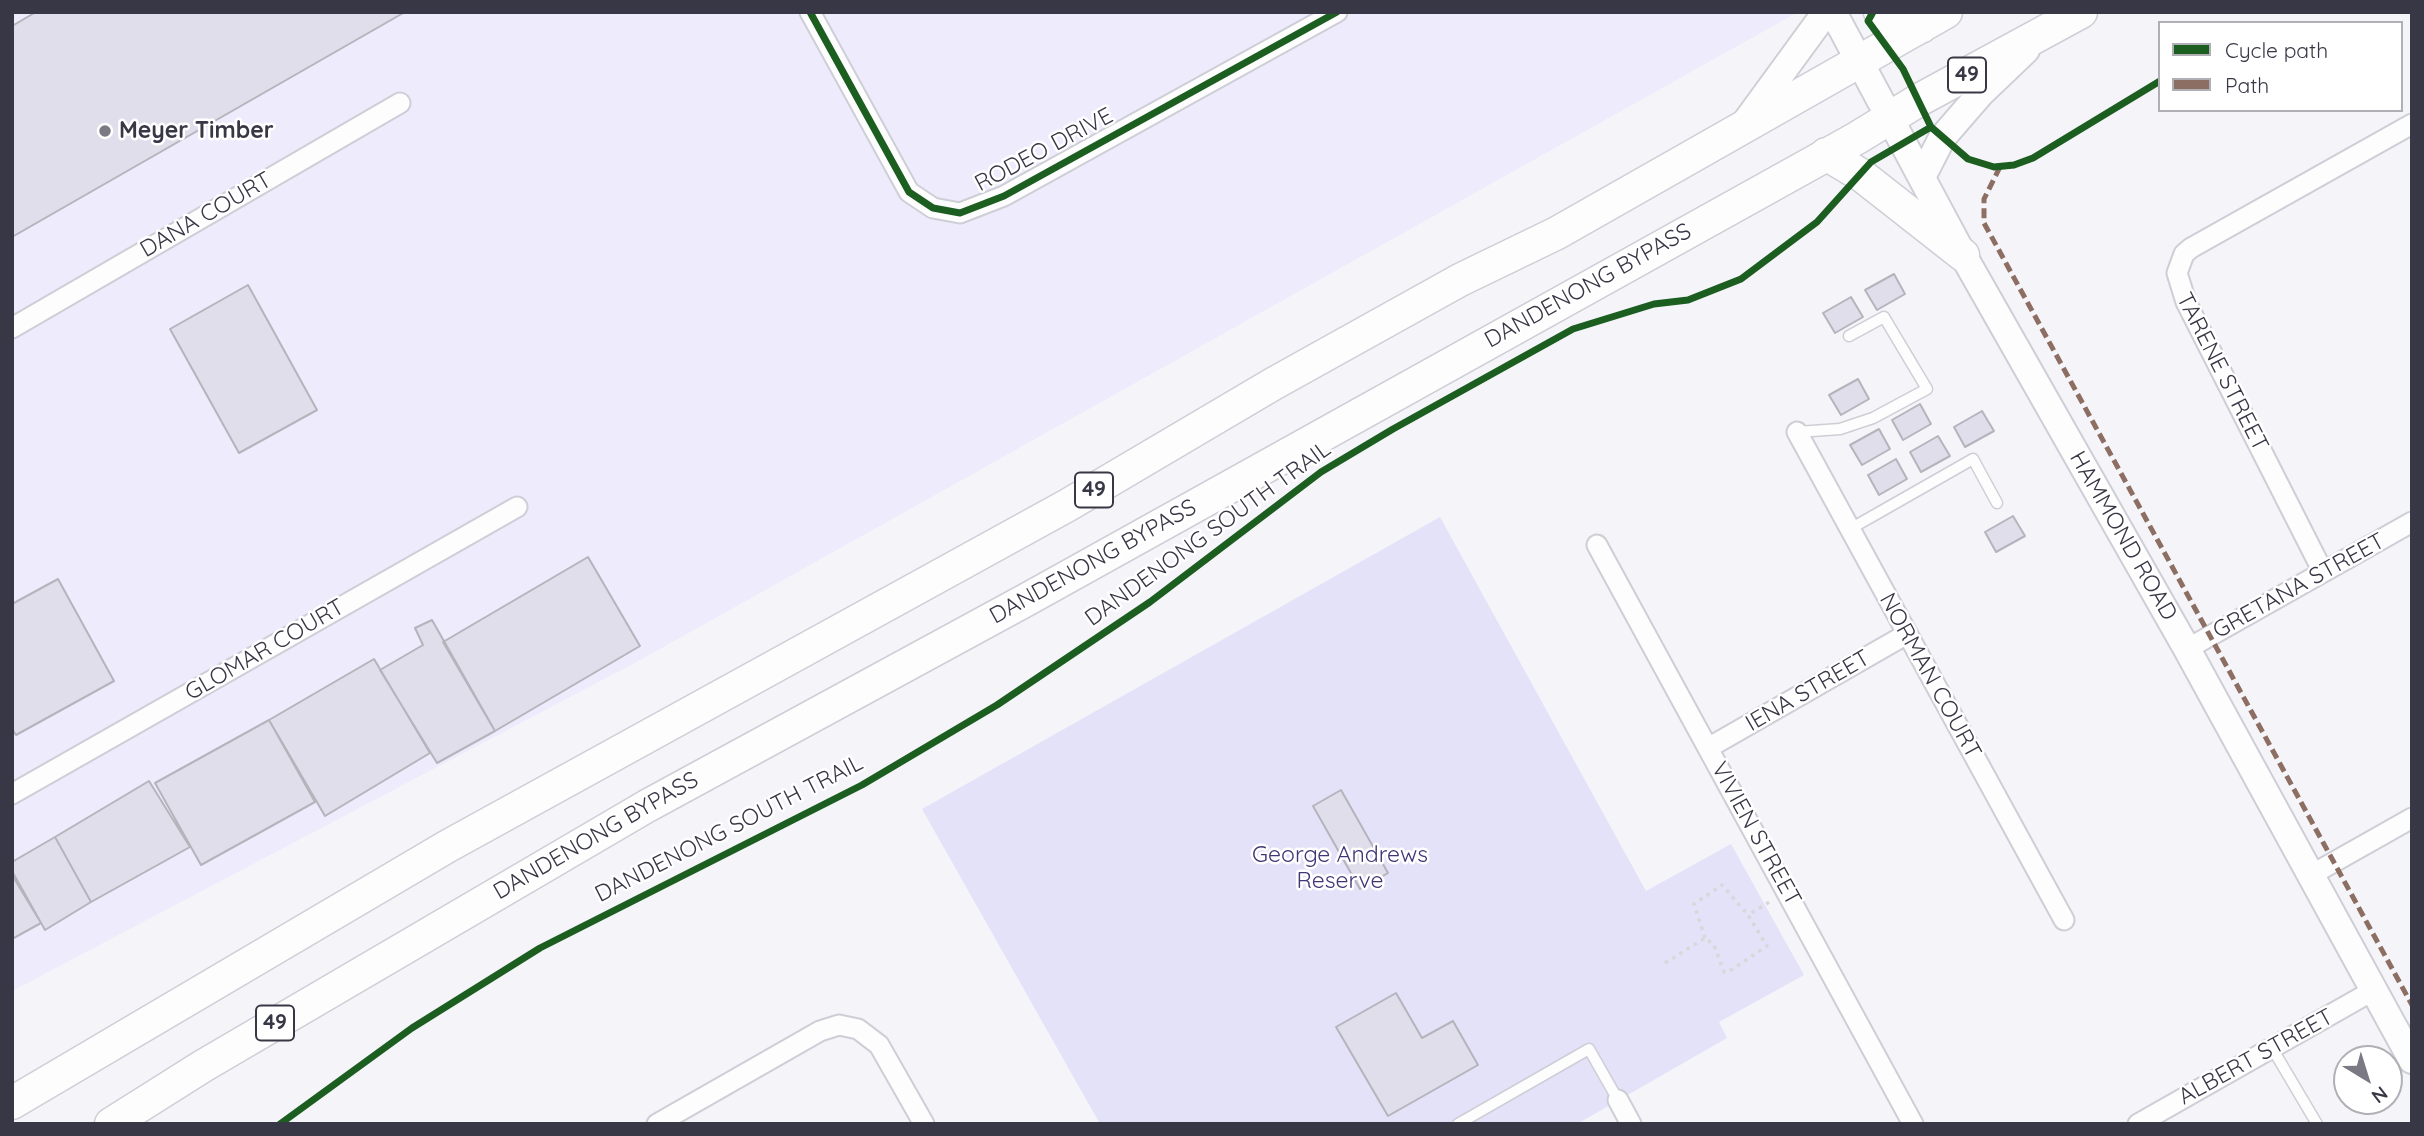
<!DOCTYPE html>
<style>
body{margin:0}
#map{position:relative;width:2424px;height:1136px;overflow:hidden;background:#f5f4f9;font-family:Quicksand,sans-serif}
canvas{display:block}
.frame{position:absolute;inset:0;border:14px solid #383745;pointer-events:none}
.legend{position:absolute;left:2158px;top:21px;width:245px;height:91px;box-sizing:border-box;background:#fff;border:2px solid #afafb5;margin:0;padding:9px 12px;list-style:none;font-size:21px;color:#383745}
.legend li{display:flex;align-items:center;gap:14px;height:35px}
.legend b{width:35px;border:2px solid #afafb5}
.north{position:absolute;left:2333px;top:1045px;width:70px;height:70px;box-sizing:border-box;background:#fff;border:2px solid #afafb5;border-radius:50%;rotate:142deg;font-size:19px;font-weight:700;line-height:28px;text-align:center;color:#383745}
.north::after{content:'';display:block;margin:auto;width:24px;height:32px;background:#7a7984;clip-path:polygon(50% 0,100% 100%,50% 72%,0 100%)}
</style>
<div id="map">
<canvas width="2424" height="1136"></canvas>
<div class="frame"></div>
<ul class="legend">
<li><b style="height:9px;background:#1b5e20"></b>Cycle path</li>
<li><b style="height:9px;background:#8d6e63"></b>Path</li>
</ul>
<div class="north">N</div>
</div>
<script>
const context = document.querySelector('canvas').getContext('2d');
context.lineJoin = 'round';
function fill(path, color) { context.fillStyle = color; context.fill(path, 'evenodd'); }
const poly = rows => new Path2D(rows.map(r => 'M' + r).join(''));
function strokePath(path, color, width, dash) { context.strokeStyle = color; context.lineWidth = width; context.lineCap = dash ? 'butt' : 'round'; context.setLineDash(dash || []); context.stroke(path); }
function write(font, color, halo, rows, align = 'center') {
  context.font = font + ' Quicksand,sans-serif'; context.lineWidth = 5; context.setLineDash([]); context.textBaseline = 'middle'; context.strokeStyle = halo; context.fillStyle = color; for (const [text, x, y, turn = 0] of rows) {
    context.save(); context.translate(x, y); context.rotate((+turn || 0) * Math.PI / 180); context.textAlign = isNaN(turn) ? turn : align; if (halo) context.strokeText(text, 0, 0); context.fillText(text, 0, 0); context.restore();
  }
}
fill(poly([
 [12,12,1798,12,642,659,12,991]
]), '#edebfc');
fill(poly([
 [1440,517,1646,891,1731,844,1804,975,1719,1022,1727,1038,1577,1124,1100,1124,922,809]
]), '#e4e2f9');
const building = poly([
 [36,12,405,12,12,237,12,26,36,12],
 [1894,274,1905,294,1877,310,1865,290,1894,274],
 [248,285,317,410,239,453,170,329,248,285],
 [1851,297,1863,317,1835,333,1823,313,1851,297],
 [1858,379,1869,399,1841,415,1829,395,1858,379],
 [1920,404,1931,424,1903,440,1892,420,1920,404],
 [1982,411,1994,431,1965,447,1954,427,1982,411],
 [1879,429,1890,449,1862,465,1850,445,1879,429],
 [1938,436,1950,456,1921,472,1910,452,1938,436],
 [1896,459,1907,479,1879,495,1868,475,1896,459],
 [2013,516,2025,536,1996,552,1985,532,2013,516],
 [588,557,640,646,495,731,443,642,588,557],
 [58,579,114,681,16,735,12,729,12,604,58,579],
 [432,620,495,731,437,763,380,670,423,645,415,628,432,620],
 [374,659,430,753,325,816,269,720,374,659],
 [269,720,315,802,201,865,155,783,269,720],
 [149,781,190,847,91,902,55,837,149,781],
 [1341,790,1388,873,1360,889,1313,806,1341,790],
 [55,837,91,902,45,930,12,871,12,862,55,837],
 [12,875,41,923,12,939,12,875],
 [1396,993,1422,1038,1453,1021,1478,1065,1388,1116,1336,1027,1396,993]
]);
fill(building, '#e0deeb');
strokePath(building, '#b5b4bc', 2);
const service = poly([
 [1797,432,1840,429,1873,418,1927,389,1884,317,1849,336],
 [1850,529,1973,459,1997,503],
 [2272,1048,2317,1124],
 [1458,1124,1589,1049,1618,1100]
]);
const minor = poly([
 [810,12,909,192,933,208,960,213,1004,196,1337,12],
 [12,328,400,103],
 [1797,432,2064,920],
 [1597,545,1913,1124],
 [2323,572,2186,302,2177,273,2184,254,2191,248,2412,124],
 [2187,649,2412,522],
 [1708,748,1907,634],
 [12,794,517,507],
 [2311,875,2412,818],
 [1618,1100,1631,1124],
 [657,1124,820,1031,839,1025,858,1029,879,1045,924,1124],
 [2138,1124,2374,990]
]);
const secondary = poly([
 [1833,12,1963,255,2187,649,2412,1060],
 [1742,127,1826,12],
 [1922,177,1942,138,1981,93,2026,50]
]);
const trunk = poly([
 [1880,12,1895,21,1921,27],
 [1826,154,1861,175,1963,255],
 [12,1103,448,846,1068,505,1273,384,1460,280,1557,233,1946,12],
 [111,1124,203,1066,647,806,1026,600,1857,138,1919,100,2081,12]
]);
strokePath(service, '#ceced6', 13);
strokePath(minor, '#ceced6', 23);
strokePath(secondary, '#ceced6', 30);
strokePath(trunk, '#ceced6', 35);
strokePath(poly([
 [1705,938,1694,904,1722,885,1748,915],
 [1665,963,1705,938,1714,945,1724,972,1731,970,1767,946,1748,915,1771,901]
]), '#d8d7da', 3.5, [3.5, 5]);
strokePath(service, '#fefdfe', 10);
strokePath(minor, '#fefdfe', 19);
strokePath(secondary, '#fefdfe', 26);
strokePath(trunk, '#fefdfe', 32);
strokePath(poly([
 [2000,167,1984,199,1984,223,2412,1005]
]), '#8d6e63', 5, [10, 5]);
strokePath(poly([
 [810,12,909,192,933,208,960,213,1004,196,1337,12],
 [1873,12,1868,21,1903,69,1931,127],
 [280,1124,412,1028,540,948,862,785,997,705,1150,602,1321,472,1393,429,1573,329,1654,304,1688,300,1741,279,1817,222,1871,162,1931,127,1968,159,1994,167,2014,165,2033,158,2160,81]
]), '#1b5e20', 7);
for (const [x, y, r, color] of [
 [105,131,7,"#7a7984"]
]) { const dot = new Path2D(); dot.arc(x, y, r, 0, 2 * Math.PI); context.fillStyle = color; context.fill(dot); strokePath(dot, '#fff', 2.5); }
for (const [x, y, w] of [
 [1967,75,38],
 [1094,490,38],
 [275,1023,38]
]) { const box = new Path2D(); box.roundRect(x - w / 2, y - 17.5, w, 35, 5); context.fillStyle = '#fff'; context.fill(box); strokePath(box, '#383745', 2); }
write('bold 21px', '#383745', null, [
 ["49",1967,75],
 ["49",1094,490],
 ["49",275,1023]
]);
write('bold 23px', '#383745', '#fff', [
 ["Meyer Timber",119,131]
], 'left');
write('23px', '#383745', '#fff', [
 ["RODEO DRIVE",1044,150,-28],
 ["DANA COURT",206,215,-30],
 ["DANDENONG BYPASS",1588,286,-29],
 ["TARENE STREET",2222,372,63],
 ["DANDENONG SOUTH TRAIL",1208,534,-36],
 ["HAMMOND ROAD",2123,536,60],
 ["DANDENONG BYPASS",1093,562,-29],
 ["GRETANA STREET",2299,586,-29],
 ["GLOMAR COURT",265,650,-30],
 ["NORMAN COURT",1930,676,61],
 ["IENA STREET",1808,691,-30],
 ["DANDENONG SOUTH TRAIL",729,829,-27],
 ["VIVIEN STREET",1756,834,61],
 ["DANDENONG BYPASS",596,836,-30],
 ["ALBERT STREET",2256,1057,-29]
]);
write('23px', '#423576', '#fff', [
 ["George Andrews",1340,855],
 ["Reserve",1340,881]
]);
</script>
